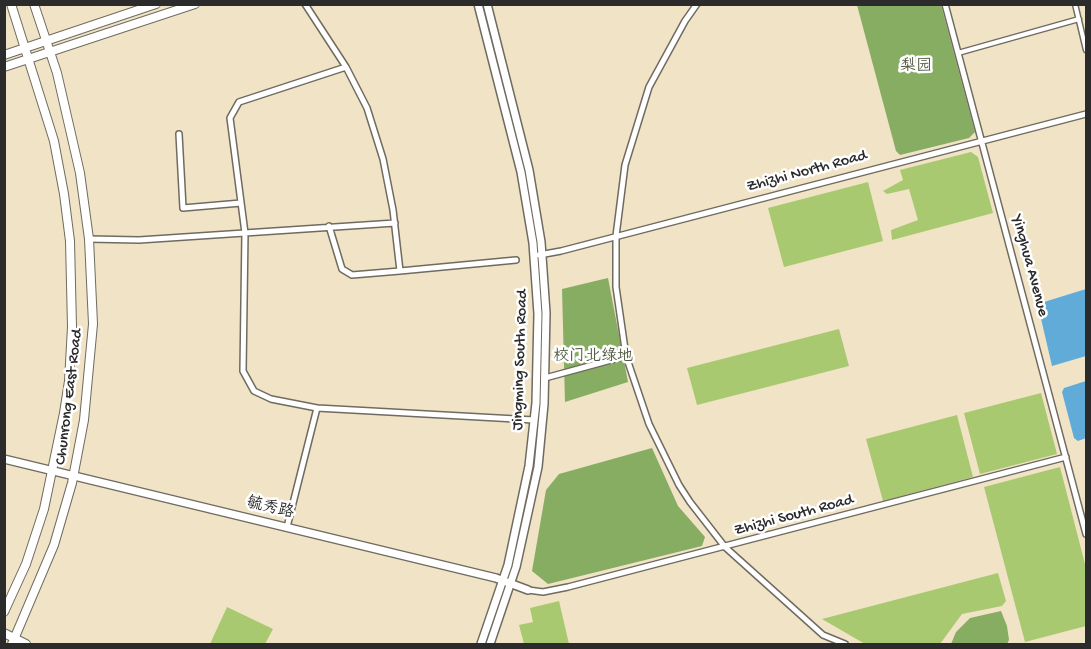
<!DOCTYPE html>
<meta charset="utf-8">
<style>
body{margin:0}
#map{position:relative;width:1091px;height:649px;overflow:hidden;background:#f0e3c6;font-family:"Gochi Hand",sans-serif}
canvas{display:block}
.frame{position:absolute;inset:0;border:6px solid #2b2b2b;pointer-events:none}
</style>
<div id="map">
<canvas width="1091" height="649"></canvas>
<div class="frame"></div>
</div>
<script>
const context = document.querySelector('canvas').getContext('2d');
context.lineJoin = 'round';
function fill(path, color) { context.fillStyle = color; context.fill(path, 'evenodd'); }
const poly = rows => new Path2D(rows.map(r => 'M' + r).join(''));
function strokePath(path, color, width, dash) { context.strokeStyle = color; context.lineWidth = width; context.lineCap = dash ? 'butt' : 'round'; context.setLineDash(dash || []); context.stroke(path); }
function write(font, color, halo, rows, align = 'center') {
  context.font = font + ' "Gochi Hand","LXGW WenKai TC",sans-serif'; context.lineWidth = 5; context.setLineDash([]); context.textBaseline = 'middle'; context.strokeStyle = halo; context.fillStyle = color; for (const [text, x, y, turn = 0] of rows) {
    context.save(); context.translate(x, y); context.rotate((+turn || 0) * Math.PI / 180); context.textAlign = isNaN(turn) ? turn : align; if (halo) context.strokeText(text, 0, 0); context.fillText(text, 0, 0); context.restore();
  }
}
fill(poly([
 [971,152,978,157,993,213,892,240,891,230,918,220,909,189,887,194,883,191,903,180,900,170],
 [868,182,883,241,784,267,768,208],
 [839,329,849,366,697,405,687,368],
 [1041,393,1057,454,980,474,964,413],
 [957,415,973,477,883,501,866,439],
 [1060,467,1086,568,1086,626,1025,642,984,487],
 [998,573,1006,601,1002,606,962,614,940,644,865,644,822,619],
 [559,601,569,644,524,644,519,625,533,622,530,608],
 [227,607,273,629,265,644,210,644]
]), '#a9c970');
fill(poly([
 [857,5,941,5,975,132,969,138,900,155,896,151],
 [608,278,628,382,565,402,562,289],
 [652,448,678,506,705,537,702,546,548,584,532,571,546,490,559,474],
 [1001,611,1007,626,1009,640,1007,644,951,644,956,632,970,618]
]), '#86ad62');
fill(poly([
 [1086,289,1086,356,1052,366,1039,310,1044,302],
 [1086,381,1086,438,1078,441,1074,438,1062,392,1064,388]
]), '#61abd9');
const pedestrian = poly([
 [1075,4,1086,50],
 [958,53,1079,19]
]);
const minor = poly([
 [305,4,346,67,367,108,383,159,393,210,400,271,352,275,342,269,329,226],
 [945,4,1086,534],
 [346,67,239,102,230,118,245,233,243,371,254,391,271,399,317,408,534,420],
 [179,134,183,208,241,203],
 [89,239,139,240,395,223],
 [539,255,561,251,1086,114],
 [400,271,516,260],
 [626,356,649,424,679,485,690,502,725,547,823,635,845,644],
 [545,378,626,356,616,287,616,236,625,165,649,87,685,21,697,4],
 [287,527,317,408],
 [528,590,543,592,568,587,1066,457]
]);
const tertiary = poly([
 [478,4,521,172,533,243,538,314,536,403,529,466,508,565,481,644],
 [487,4,529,170,541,242,546,313,544,404,538,467,516,567,490,644],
 [4,459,496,578,528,590]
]);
const secondary = poly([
 [4,55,156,4],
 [4,67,195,4],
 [4,612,26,564,44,509,64,413,69,381,72,327,70,241,64,194,54,141,11,4],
 [4,633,26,644],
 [12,644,54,545,72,483,84,420,93,324,89,239,80,173,57,73,34,4]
]);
strokePath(pedestrian, '#706b61', 7);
strokePath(minor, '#706b61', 8);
strokePath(tertiary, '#706b61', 10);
strokePath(secondary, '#706b61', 10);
strokePath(pedestrian, '#fff', 4);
strokePath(minor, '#fff', 5);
strokePath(tertiary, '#fff', 7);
strokePath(secondary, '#fff', 8);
write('16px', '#515a40', '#fff', [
 ["梨园",916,68],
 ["校门北绿地",593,358]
]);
write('16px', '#2b2b2b', '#fff', [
 ["Zhizhi North Road",807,172,-15],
 ["Yinghua Avenue",1029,266,75],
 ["Jingming South Road",521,360,-88],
 ["Chunrong East Road",70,397,-83],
 ["毓秀路",270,509,13],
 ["Zhizhi South Road",794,516,-15]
]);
</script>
